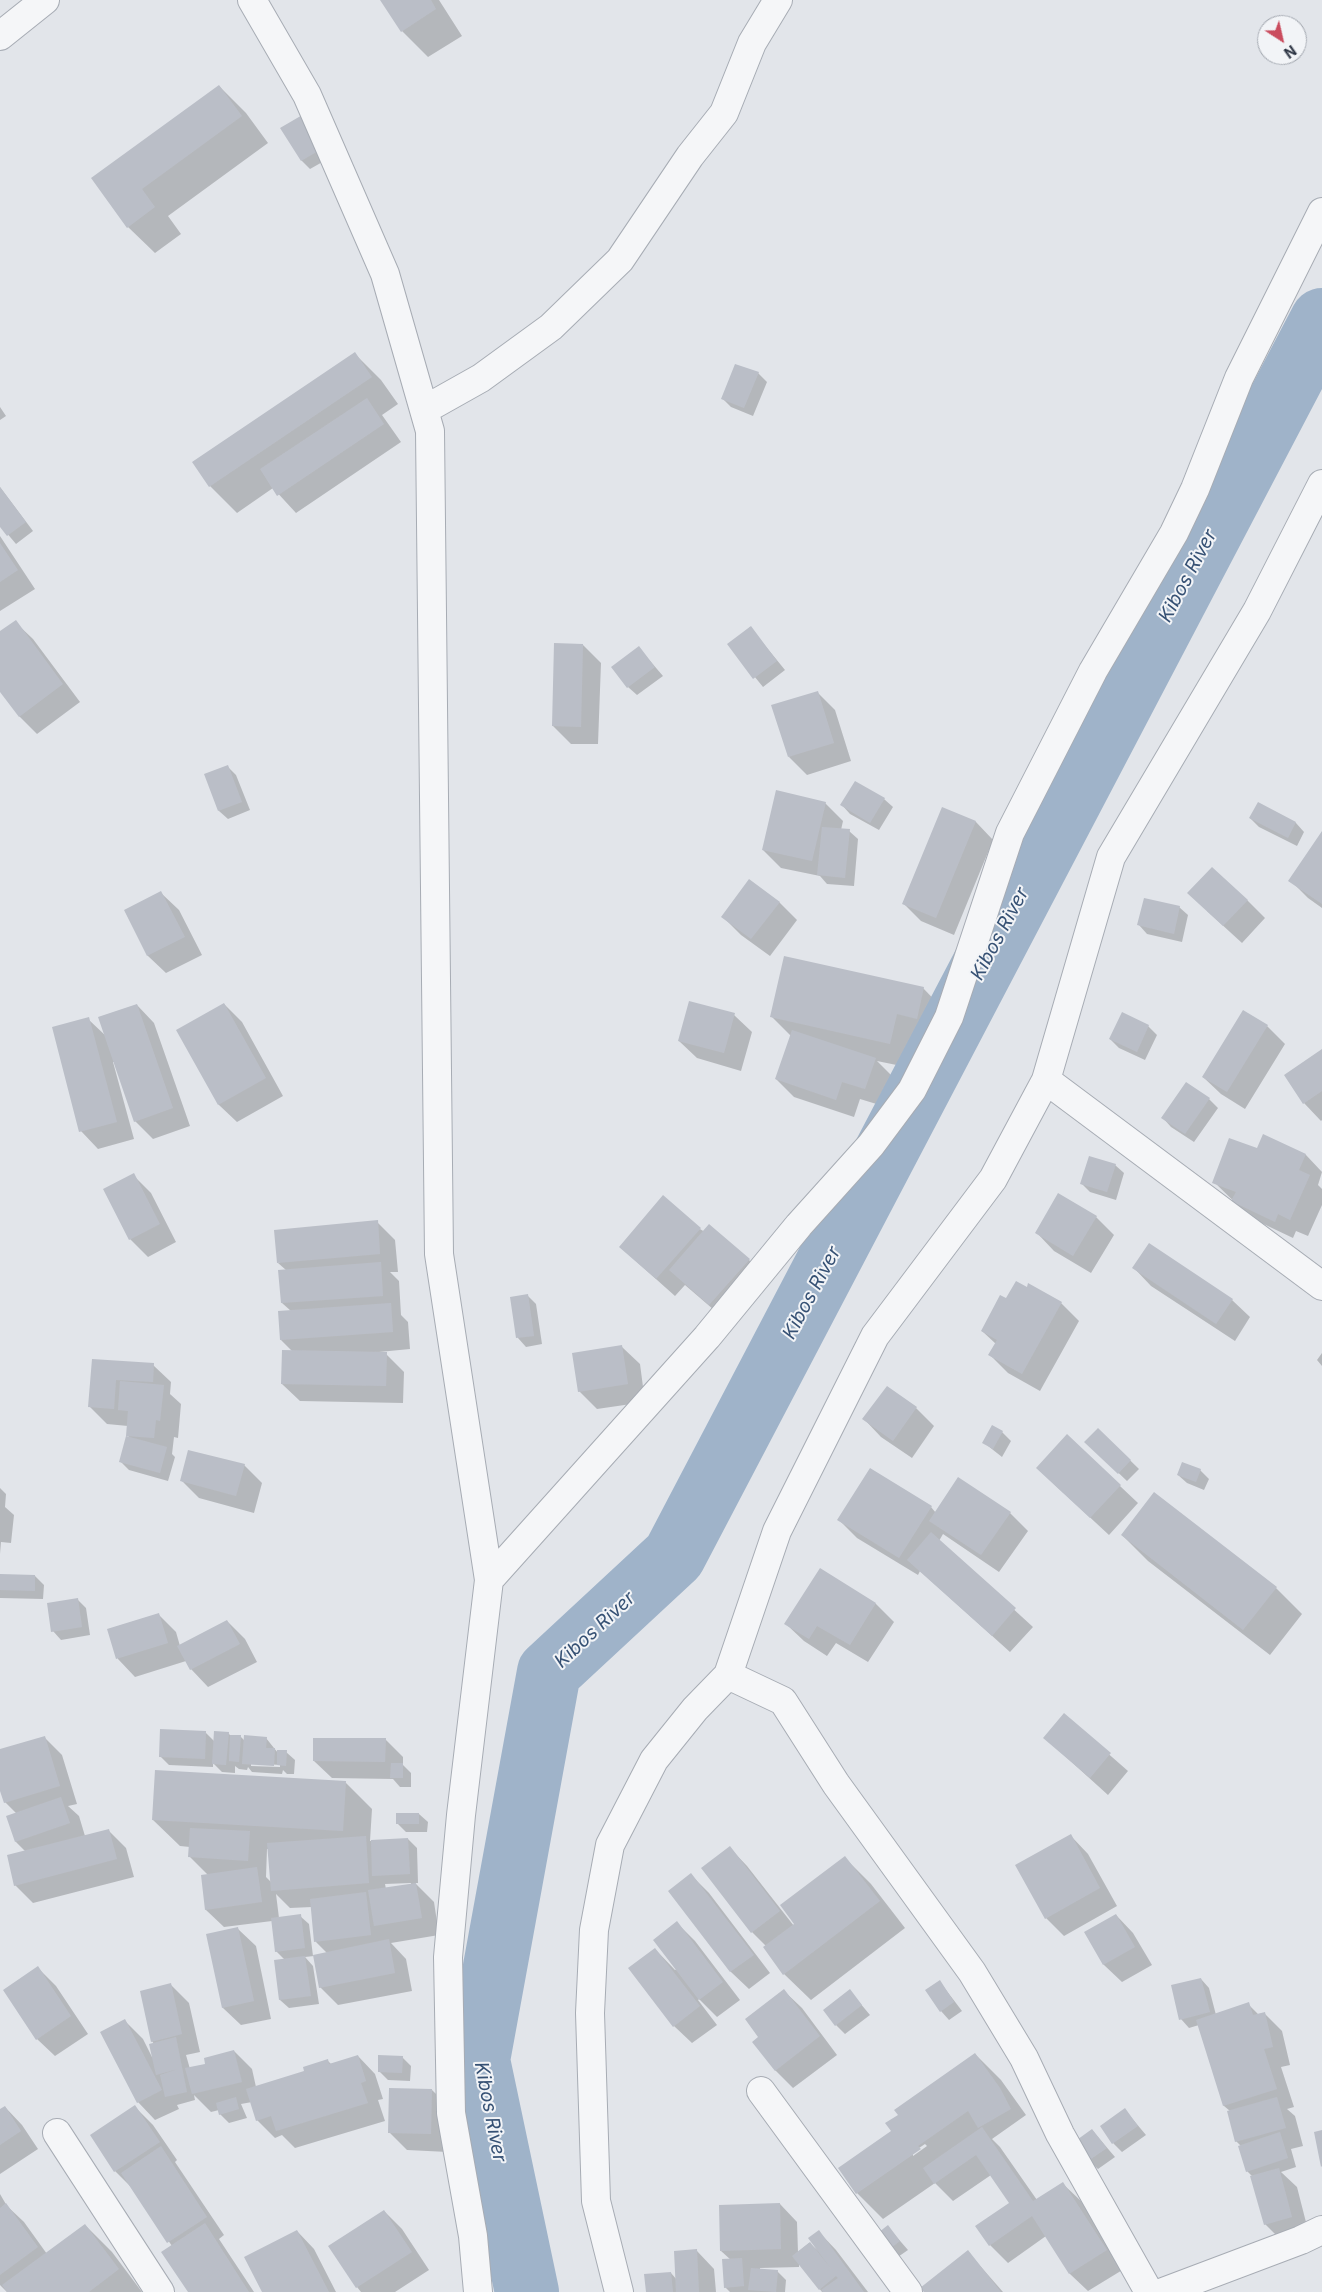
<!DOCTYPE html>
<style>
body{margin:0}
#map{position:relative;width:1322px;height:2292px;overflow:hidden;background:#e2e5ea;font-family:Inter,sans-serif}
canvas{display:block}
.north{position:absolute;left:1257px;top:15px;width:50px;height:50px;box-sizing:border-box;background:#f2f4f7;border:1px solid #a2a7af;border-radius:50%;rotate:145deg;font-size:14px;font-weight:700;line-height:20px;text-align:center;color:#2b3342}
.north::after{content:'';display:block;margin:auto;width:18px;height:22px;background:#ca4c5e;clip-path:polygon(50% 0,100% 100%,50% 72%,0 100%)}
</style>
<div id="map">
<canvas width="1322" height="2292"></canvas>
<div class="north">N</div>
</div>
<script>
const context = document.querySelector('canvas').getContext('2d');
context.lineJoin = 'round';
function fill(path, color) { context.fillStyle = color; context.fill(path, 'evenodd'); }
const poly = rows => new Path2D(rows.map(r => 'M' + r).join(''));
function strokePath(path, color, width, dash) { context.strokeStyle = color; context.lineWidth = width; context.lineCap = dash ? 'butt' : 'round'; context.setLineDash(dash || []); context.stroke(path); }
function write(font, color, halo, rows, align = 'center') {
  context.font = font + ' Inter,sans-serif'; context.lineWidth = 4; context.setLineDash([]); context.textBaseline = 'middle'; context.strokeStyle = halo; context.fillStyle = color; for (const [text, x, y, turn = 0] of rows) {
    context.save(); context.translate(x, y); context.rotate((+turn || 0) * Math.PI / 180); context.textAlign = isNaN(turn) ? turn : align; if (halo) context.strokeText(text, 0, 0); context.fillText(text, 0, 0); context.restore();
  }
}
fill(poly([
 [382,0,439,0,462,36,428,57,402,31],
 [219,86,246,113,268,143,168,216,181,234,155,253,128,227,93,178],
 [282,129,333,156,310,169,302,161],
 [355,354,381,380,398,404,382,415,401,442,296,513,273,488,237,513,210,486,194,462],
 [758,373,767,382,753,416,731,407,722,398],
 [0,407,6,416,0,420],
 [0,487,33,531,16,544,0,525],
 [0,536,35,589,0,611],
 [15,622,33,639,80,702,37,734,19,716,0,690,0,633],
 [750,627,785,670,763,687,729,645],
 [583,645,601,663,598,744,571,744,553,726],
 [639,648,663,676,637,695,628,687],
 [817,692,835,710,851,761,807,775,789,757],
 [227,766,236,775,250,810,228,819,219,811],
 [884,799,893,807,879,830,850,814,842,805],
 [825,803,843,821,841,830,849,831,858,839,854,886,827,884,820,876,781,868,763,850],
 [1258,804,1296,823,1304,832,1297,846,1259,827,1250,818],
 [943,809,976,822,993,840,954,935,921,921,903,903],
 [1322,834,1322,908,1308,898,1290,880],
 [161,893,179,910,202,955,166,973,148,956,125,911],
 [1247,900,1265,918,1242,943,1207,911],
 [779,902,797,920,770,956,741,935,723,917],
 [1179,907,1188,915,1182,942,1147,934,1139,925],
 [923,988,949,1015,916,1069,877,1061,893,1077,883,1106,860,1099,854,1117,794,1097,776,1079,791,1036,772,1017],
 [224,1004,242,1022,283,1096,237,1122,219,1105,178,1030],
 [137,1005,154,1023,190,1126,153,1139,135,1121,115,1062,113,1062,134,1139,98,1149,81,1131,88,1019,107,1037],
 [1243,1012,1267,1026,1285,1044,1245,1109,1221,1094,1203,1077],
 [734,1015,752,1032,741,1071,697,1058,679,1041],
 [1148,1026,1157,1035,1145,1060,1119,1048,1110,1039],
 [1322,1051,1322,1120,1321,1121,1304,1103],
 [1186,1084,1209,1099,1218,1108,1194,1142,1171,1127,1163,1118],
 [1264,1136,1306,1155,1322,1172,1318,1185,1322,1189,1322,1205,1308,1236,1296,1231,1293,1238,1251,1218,1214,1182,1257,1150],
 [1115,1165,1124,1173,1116,1200,1090,1192,1082,1184],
 [133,1175,151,1193,176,1242,148,1257,130,1239],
 [1096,1217,1114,1235,1091,1273,1054,1251,1037,1233],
 [377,1222,395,1240,398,1272,390,1272,399,1281,401,1315,408,1322,410,1349,379,1352,379,1354,386,1354,404,1372,403,1403,300,1401,282,1384,293,1352,281,1340,291,1311,282,1303,286,1270,278,1263],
 [700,1229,749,1260,767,1278,728,1322,685,1285,675,1296,620,1247],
 [1134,1268,1232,1300,1250,1317,1235,1341,1151,1286],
 [528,1296,536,1304,542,1344,526,1347,518,1338,512,1298],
 [1006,1299,1061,1303,1079,1321,1040,1391,1008,1373,990,1355,996,1344,982,1331],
 [622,1347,640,1364,645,1402,597,1409,579,1391],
 [1322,1353,1322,1366,1317,1360],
 [93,1360,153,1365,171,1382,170,1394,181,1404,178,1438,174,1437,172,1454,175,1457,168,1481,129,1470,120,1461,131,1439,127,1435,128,1426,107,1424,89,1406],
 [887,1387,916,1408,934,1426,912,1458,881,1437,864,1419],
 [1098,1429,1139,1469,1127,1481,1086,1442],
 [1002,1432,1011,1441,1002,1457,983,1442],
 [1067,1436,1138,1503,1109,1535,1055,1485],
 [244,1465,262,1483,254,1513,199,1498,181,1480],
 [1200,1470,1209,1479,1204,1490,1187,1483,1178,1475],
 [0,1488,6,1494,5,1507,14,1515,11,1543,1,1542,0,1554],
 [931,1507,936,1513,1010,1513,1028,1531,999,1572,943,1534,939,1541,1033,1627,1010,1652,920,1571,918,1575,857,1538,839,1520],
 [1122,1535,1276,1588,1302,1614,1270,1655,1148,1561],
 [821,1570,876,1604,894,1622,868,1662,836,1643,827,1656,804,1641,786,1624],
 [0,1575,35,1576,44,1585,43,1599,0,1598],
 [77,1599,86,1608,90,1635,61,1640,53,1631],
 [158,1614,176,1632,180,1646,227,1621,245,1639,257,1662,208,1687,191,1669,186,1661,135,1677,118,1659,109,1629],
 [1064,1715,1128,1771,1108,1795,1045,1738],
 [206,1733,214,1741,228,1733,231,1736,240,1736,245,1741,266,1738,278,1753,286,1752,295,1760,294,1774,287,1774,283,1770,282,1774,252,1772,248,1767,247,1770,239,1769,235,1766,235,1773,222,1772,213,1763,213,1767,169,1765,160,1756],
 [251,1763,280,1765,280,1767,251,1766],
 [44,1737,62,1755,77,1804,68,1806,79,1816,85,1836,108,1830,126,1848,134,1877,33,1903,15,1885,26,1852,16,1842,8,1817,17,1814,5,1802,0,1787,0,1751],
 [385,1739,403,1757,403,1765,411,1773,411,1787,400,1787,393,1779,332,1778,314,1761],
 [346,1783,372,1809,370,1841,408,1839,417,1848,418,1883,415,1883,434,1902,439,1935,391,1943,406,1959,412,1991,338,2005,320,1987,314,1956,305,1957,313,1966,319,2004,289,2008,280,2000,285,1960,276,1951,272,1921,224,1927,206,1910,208,1875,190,1857,190,1847,180,1846,153,1820],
 [267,1849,269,1849,271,1882,266,1877],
 [411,1883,411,1885,386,1889,385,1884],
 [276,1894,290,1908,312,1907,316,1942,327,1953,313,1956,309,1924,300,1916,279,1918],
 [419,1814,428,1822,427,1832,406,1832,397,1823],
 [1071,1836,1088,1854,1117,1906,1064,1936,1046,1918],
 [730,1848,747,1866,794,1926,845,1858,871,1884,905,1928,811,2000,784,1974,766,1946,752,1932],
 [691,1875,709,1893,770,1973,749,1989,731,1972,670,1891],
 [1116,1915,1133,1933,1152,1965,1122,1982,1104,1965,1086,1933],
 [677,1923,695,1941,740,2000,717,2017,699,1999,698,2000,717,2025,692,2043,674,2026,655,1949,675,1970,677,1969],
 [238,1929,256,1946,271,2019,241,2025,223,2008],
 [38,1968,56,1986,88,2034,55,2056,37,2039],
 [1201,1979,1209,1988,1216,2015,1248,2004,1259,2015,1264,2013,1282,2031,1290,2065,1281,2067,1294,2107,1287,2109,1295,2116,1303,2146,1291,2149,1296,2167,1281,2172,1297,2187,1309,2234,1283,2242,1265,2224,1252,2176,1247,2171,1241,2146,1236,2141,1230,2111,1224,2106,1199,2025,1189,2028,1181,2019],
 [940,1982,962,2011,949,2020,941,2011],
 [171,1985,189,2003,200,2052,186,2055,190,2069,207,2065,234,2051,252,2069,256,2087,306,2072,327,2060,331,2064,358,2056,375,2074,383,2099,378,2100,385,2121,295,2148,282,2135,275,2138,257,2120,252,2102,241,2104,247,2118,229,2123,220,2114,219,2110,211,2112,194,2095,195,2100,177,2105,179,2109,155,2120,138,2102,125,2021,143,2039,152,2057,154,2044,152,2041],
 [784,1991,802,2008,837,2055,793,2088,775,2070,760,2037],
 [850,1991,870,2015,845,2034,836,2025],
 [975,2054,1001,2080,1026,2115,992,2139,1000,2147,1037,2200,1063,2184,1081,2201,1124,2269,1088,2291,1070,2274,1046,2236,1008,2263,990,2245,1011,2203,991,2175,953,2201,935,2183,883,2219,857,2193,893,2131],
 [925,2144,927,2146,913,2156,913,2152],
 [402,2057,411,2066,410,2081,388,2080,379,2071],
 [432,2090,450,2108,448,2152,407,2150,389,2132],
 [5,2107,22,2125,38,2149,0,2174,0,2110],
 [135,2107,153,2125,177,2160,175,2162,224,2235,219,2239,254,2292,189,2292,172,2246,133,2189,115,2171],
 [1125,2110,1146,2135,1122,2152,1113,2143],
 [1092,2130,1115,2157,1098,2169,1089,2161],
 [0,2194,7,2206,24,2222,47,2254,85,2225,112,2252,142,2292,7,2292,0,2285],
 [780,2204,797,2222,798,2252,809,2243,820,2252,819,2232,836,2250,868,2292,822,2292,799,2262,799,2267,760,2268,760,2270,777,2271,786,2280,785,2292,730,2292,725,2287,731,2260,721,2251],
 [384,2211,402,2229,429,2270,395,2292,361,2292,357,2287],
 [888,2227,908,2250,895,2259,887,2251],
 [297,2231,314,2249,336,2292,264,2292],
 [697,2251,714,2269,716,2292,647,2292,671,2273,677,2280],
 [968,2252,1003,2292,925,2292]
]), '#0003');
strokePath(poly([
 [527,2292,478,2060,549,1672,674,1556,1322,320]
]), '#9fb3c9', 64);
fill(poly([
 [380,0,431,0,436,9,401,32],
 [219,85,242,116,142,189,155,207,127,228,91,178],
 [304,114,325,147,301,161,280,128],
 [355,352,372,377,209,487,192,462],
 [735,364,759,372,744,408,721,399],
 [367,398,384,424,277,496,260,469],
 [0,487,26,522,7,536,0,527],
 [0,543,18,570,0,582],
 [16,620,63,684,19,717,0,692,0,631],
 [751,626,777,661,753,679,727,644],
 [554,643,583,644,581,727,552,726],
 [639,646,655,667,627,688,611,667],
 [818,691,834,743,788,757,771,705],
 [228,765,242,802,218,811,204,774],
 [855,781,885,798,870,823,840,805],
 [776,790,826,802,812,861,762,850],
 [1258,802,1296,822,1288,838,1249,818],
 [942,807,976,821,936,918,902,904],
 [822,827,850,829,845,878,817,875],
 [1322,831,1322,904,1288,881],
 [1212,867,1248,900,1223,926,1187,893],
 [749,879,780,902,751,939,721,917],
 [161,891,185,937,147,956,124,910],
 [1144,898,1180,906,1174,934,1137,925],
 [784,956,924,987,917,1019,897,1014,890,1044,770,1017],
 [689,1001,735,1013,724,1053,678,1041],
 [224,1003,266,1078,218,1105,176,1030],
 [137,1004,173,1108,134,1122,98,1017],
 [1243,1010,1268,1025,1227,1092,1202,1077],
 [1122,1012,1149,1025,1137,1052,1109,1039],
 [89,1017,117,1122,79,1132,52,1027],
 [792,1030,876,1058,865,1089,842,1082,836,1100,775,1079],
 [1322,1049,1322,1091,1303,1104,1284,1075],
 [1186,1082,1210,1098,1185,1134,1161,1118],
 [1263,1134,1306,1154,1299,1170,1310,1175,1290,1220,1278,1214,1275,1222,1231,1201,1236,1192,1212,1183,1229,1138,1257,1148],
 [1089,1156,1116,1164,1107,1192,1080,1184],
 [134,1173,160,1224,129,1240,103,1189],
 [1058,1193,1097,1216,1073,1256,1035,1233],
 [663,1195,701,1228,656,1279,619,1247],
 [378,1220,380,1254,277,1263,274,1230],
 [709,1224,750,1259,709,1305,669,1270],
 [1149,1243,1233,1299,1216,1324,1132,1268],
 [381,1262,383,1296,281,1303,278,1270],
 [1016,1281,1027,1287,1028,1283,1062,1302,1022,1374,988,1355,997,1340,981,1331,1000,1295,1006,1298],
 [528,1294,534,1336,516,1338,510,1297],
 [391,1303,393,1332,280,1340,278,1311],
 [622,1345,628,1384,578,1392,572,1353],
 [282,1350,387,1352,386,1386,281,1384],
 [92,1359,154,1363,153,1382,116,1380,114,1409,88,1407],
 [120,1381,164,1385,160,1421,156,1420,154,1438,126,1436,128,1411,118,1410],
 [887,1386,917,1407,893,1441,862,1419],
 [992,1425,1003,1431,993,1449,982,1443],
 [1098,1428,1131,1460,1118,1474,1084,1442],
 [1067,1434,1121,1485,1090,1518,1036,1468],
 [126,1436,167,1447,160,1473,119,1462],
 [188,1450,245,1464,236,1496,180,1481],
 [1182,1462,1201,1469,1196,1482,1177,1475],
 [870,1468,932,1506,899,1558,837,1520],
 [958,1477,1011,1512,981,1555,929,1521],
 [1154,1492,1277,1587,1243,1630,1121,1535],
 [931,1532,1016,1608,992,1636,907,1560],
 [820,1568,876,1603,850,1645,817,1626,809,1639,784,1624],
 [0,1574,35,1575,35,1591,0,1590],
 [78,1598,82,1627,51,1632,47,1603],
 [159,1613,168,1643,116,1659,107,1629],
 [227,1620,240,1644,190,1670,177,1646],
 [1064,1713,1111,1753,1090,1778,1043,1738],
 [160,1729,206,1731,205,1759,159,1757],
 [214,1731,229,1732,226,1765,212,1764],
 [230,1735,241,1735,239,1762,229,1761],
 [244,1735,267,1737,266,1748,275,1748,274,1766,242,1764],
 [45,1736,60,1786,4,1803,0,1791,0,1749],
 [313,1738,386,1738,385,1762,313,1761],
 [277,1750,287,1750,286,1766,277,1765],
 [391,1763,403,1763,403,1778,390,1778],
 [155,1770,346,1781,343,1831,152,1820],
 [61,1797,70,1823,15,1842,6,1816],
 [396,1813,419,1813,419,1824,396,1824],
 [190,1828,250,1831,248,1861,188,1857],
 [109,1829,117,1859,14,1886,7,1855],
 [1071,1834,1100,1888,1045,1919,1015,1865],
 [366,1836,369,1883,271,1891,267,1843],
 [408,1838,410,1874,372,1876,371,1840],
 [730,1846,780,1911,751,1933,701,1868],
 [845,1856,880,1901,783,1975,763,1947,794,1924,780,1905],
 [257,1867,262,1902,205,1910,201,1875],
 [691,1873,754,1955,730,1972,668,1891],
 [416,1883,422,1918,374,1926,368,1890],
 [366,1892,371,1935,314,1942,310,1899],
 [301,1914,305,1948,275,1952,271,1918],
 [1116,1914,1135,1947,1103,1965,1084,1932],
 [677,1921,723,1982,699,2000,653,1940],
 [238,1927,254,2001,222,2008,206,1934],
 [389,1939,395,1973,319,1988,313,1955],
 [655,1948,700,2006,673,2027,628,1968],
 [305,1956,311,1996,279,2000,274,1960],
 [38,1966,71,2016,36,2040,3,1990],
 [1201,1978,1210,2012,1179,2020,1171,1985],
 [940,1980,954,2002,940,2012,925,1990],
 [171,1983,182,2034,151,2042,140,1991],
 [784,1989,820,2036,775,2071,752,2042,758,2037,745,2019],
 [850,1989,862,2005,835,2026,823,2010],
 [1249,2002,1253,2015,1265,2012,1273,2047,1264,2049,1277,2089,1223,2106,1196,2020],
 [125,2019,162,2090,137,2103,100,2032],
 [176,2037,187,2092,165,2097,160,2075,178,2069,156,2075,149,2044],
 [234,2050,242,2082,192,2094,185,2068,205,2064,204,2058],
 [975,2053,1000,2088,1011,2109,978,2128,968,2111,918,2146,921,2149,856,2194,838,2168,891,2131,885,2123,898,2115,894,2110],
 [358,2055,366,2081,361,2083,368,2103,276,2131,271,2116,256,2121,246,2089,304,2071,303,2067,328,2059,329,2064],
 [378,2055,403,2056,402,2073,378,2072],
 [389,2088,432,2089,431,2134,388,2133],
 [236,2097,239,2109,219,2115,216,2103],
 [1277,2097,1286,2128,1235,2142,1227,2111],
 [135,2105,160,2142,114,2172,90,2135],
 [5,2106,21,2131,0,2145,0,2109],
 [1125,2108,1138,2126,1112,2144,1100,2126],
 [982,2127,1033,2201,1063,2182,1107,2250,1069,2274,1032,2216,989,2246,975,2226,1009,2203,976,2155,934,2184,923,2168],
 [1092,2129,1107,2148,1088,2161,1074,2142],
 [1322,2130,1322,2166,1321,2167,1314,2132],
 [1280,2132,1288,2158,1246,2172,1238,2146],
 [161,2146,207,2217,167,2243,121,2173],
 [1279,2168,1292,2217,1264,2225,1250,2176],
 [6,2203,38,2247,0,2275,0,2208],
 [780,2203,781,2249,720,2251,719,2205],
 [384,2210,412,2252,356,2288,328,2246],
 [205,2223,249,2292,188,2292,161,2252],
 [85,2224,119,2269,89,2292,7,2292,2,2285],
 [888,2225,900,2241,886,2252,874,2236],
 [297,2230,329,2292,262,2292,244,2257],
 [819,2230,864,2292,823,2292,821,2290,838,2278,836,2276,819,2290,792,2256,810,2242,832,2270,808,2238],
 [697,2249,699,2292,676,2292,674,2251],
 [968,2250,1001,2292,924,2292,920,2288],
 [742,2258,744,2286,724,2288,722,2259],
 [751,2268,778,2270,776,2292,748,2290],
 [671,2272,673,2292,646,2292,644,2274]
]), '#babec7');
const minor = poly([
 [252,0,307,95,385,274,430,431,439,1254,489,1580,461,1815,448,1957,451,2113,473,2236,478,2292],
 [0,36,45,0],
 [424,410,481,378,551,327,620,260,690,156,724,113,752,43,778,0],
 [1046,1080,1322,1286],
 [489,1580,707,1337,799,1225,871,1145,912,1090,949,1017,1010,833,1093,671,1174,533,1195,489,1239,378,1322,212],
 [728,1675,783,1701,836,1784,972,1972,1024,2058,1060,2134,1149,2292],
 [761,2091,908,2292],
 [57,2133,160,2292],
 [619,2292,596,2201,590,2013,594,1930,610,1845,654,1760,695,1709,728,1675,777,1531,875,1336,993,1179,1046,1080,1111,857,1257,611,1322,484],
 [1163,2292,1301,2240,1322,2230]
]);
strokePath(minor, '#a7acb4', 30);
strokePath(minor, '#f5f6f8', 28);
write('italic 19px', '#365174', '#f2f4f7', [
 ["Kibos River",1188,576,-62],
 ["Kibos River",1000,934,-62],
 ["Kibos River",812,1293,-62],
 ["Kibos River",595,1630,-43],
 ["Kibos River",490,2112,79]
]);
</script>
